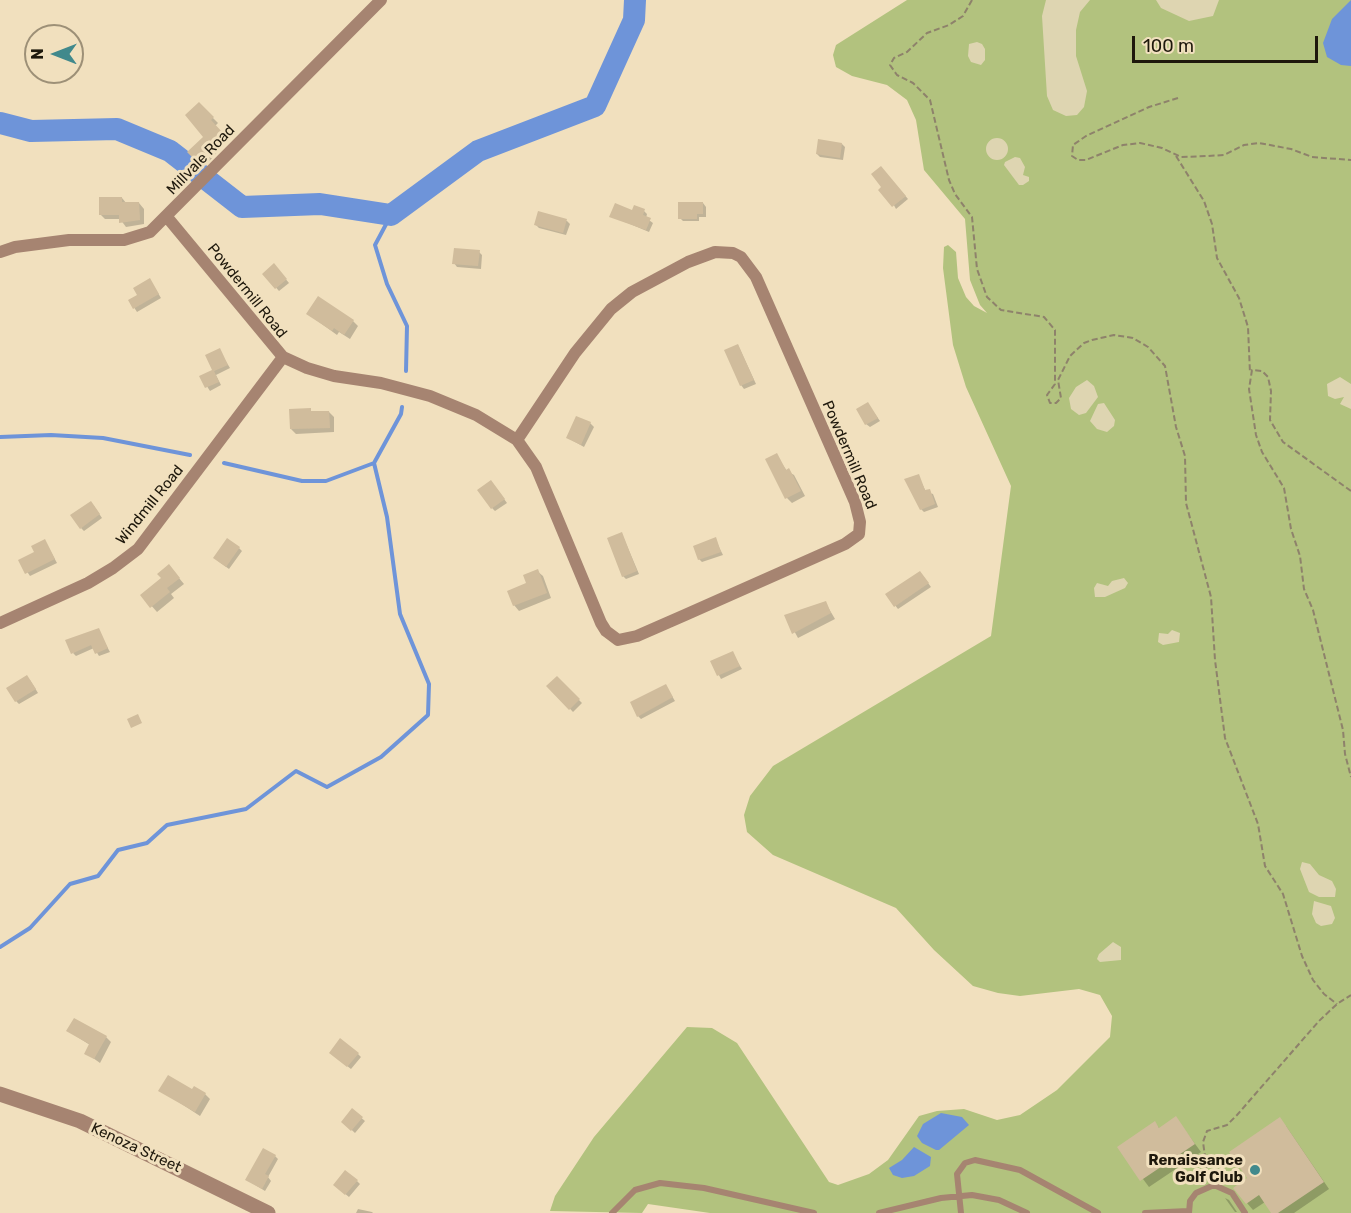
<!DOCTYPE html>
<style>
body{margin:0}
#map{position:relative;width:1351px;height:1213px;overflow:hidden;background:#f1e0be;font-family:Rubik,sans-serif}
canvas{display:block}
.north{position:absolute;left:24px;top:24px;width:60px;height:60px;box-sizing:border-box;background:#f1e0be;border:2px solid #9d9077;border-radius:50%;rotate:270deg;font-size:16px;font-weight:700;line-height:24px;text-align:center;color:#1e180c}
.north::after{content:'';display:block;margin:auto;width:21px;height:27px;background:#41898c;clip-path:polygon(50% 0,100% 100%,50% 72%,0 100%)}
.scale{position:absolute;left:1132px;top:36px;width:186px;height:27px;box-sizing:border-box;border:3px solid #1e180c;border-top:0;padding-left:8px;font-size:18px;line-height:21px;white-space:nowrap;color:#1e180c;-webkit-text-stroke:4px #f1e0be;paint-order:stroke}
</style>
<div id="map">
<canvas width="1351" height="1213"></canvas>
<div class="north">N</div>
<div class="scale">100 m</div>
</div>
<script>
const context = document.querySelector('canvas').getContext('2d');
context.lineJoin = 'round';
function fill(path, color) { context.fillStyle = color; context.fill(path, 'evenodd'); }
const poly = rows => new Path2D(rows.map(r => 'M' + r).join(''));
function strokePath(path, color, width, dash) { context.strokeStyle = color; context.lineWidth = width; context.lineCap = dash ? 'butt' : 'round'; context.setLineDash(dash || []); context.stroke(path); }
function write(font, color, halo, rows, align = 'center') {
  context.font = font + ' Rubik,sans-serif'; context.lineWidth = 6; context.setLineDash([]); context.textBaseline = 'middle'; context.strokeStyle = halo; context.fillStyle = color; for (const [text, x, y, turn = 0] of rows) {
    context.save(); context.translate(x, y); context.rotate((+turn || 0) * Math.PI / 180); context.textAlign = isNaN(turn) ? turn : align; if (halo) context.strokeText(text, 0, 0); context.fillText(text, 0, 0); context.restore();
  }
}
fill(poly([
 [907,0,1351,0,1351,1213,710,1213,648,1204,642,1213,550,1211,555,1196,594,1137,687,1027,712,1028,737,1043,829,1182,838,1185,869,1174,888,1160,919,1116,937,1111,964,1109,997,1120,1020,1115,1057,1090,1110,1037,1112,1016,1100,995,1079,989,1020,996,998,993,973,986,934,950,896,908,773,855,747,832,744,815,750,796,773,766,991,636,1011,486,966,387,953,345,943,268,944,247,948,245,956,252,958,278,966,297,974,306,987,313,980,305,970,280,965,219,924,170,916,120,907,100,887,85,852,76,836,67,833,55,836,45]
]), '#b2c27e');
fill(poly([
 [1046,0,1090,0,1080,12,1076,30,1076,56,1087,91,1084,107,1077,115,1066,116,1053,110,1047,96,1042,16],
 [1156,0,1219,0,1213,16,1189,21,1161,8],
 [977,42,982,44,985,49,985,60,981,65,971,62,968,56,969,44],
 '986 149a11 11 0 1 1 22 0a11 11 0 1 1-22 0Z',
 [1015,157,1020,158,1025,167,1023,175,1029,177,1029,181,1023,185,1019,185,1004,165,1005,162],
 [1340,377,1351,384,1351,409,1340,404,1344,397,1335,399,1328,396,1327,384],
 [1087,380,1094,386,1098,397,1086,413,1079,415,1071,409,1069,398,1076,387],
 [1104,403,1115,420,1114,426,1107,432,1097,429,1090,421,1098,404],
 [1124,578,1128,583,1125,588,1105,597,1095,597,1094,588,1097,583,1108,586,1112,581],
 [1172,630,1180,633,1179,642,1163,645,1158,642,1159,633,1168,634],
 [1302,862,1310,864,1319,875,1332,881,1336,889,1335,897,1319,897,1309,892,1300,869],
 [1314,901,1331,906,1335,918,1332,924,1321,926,1316,923,1312,914],
 [1113,942,1121,947,1121,960,1100,962,1097,959,1099,954]
]), '#ded5b1');
fill(poly([
 [1351,0,1351,66,1341,65,1327,57,1323,43,1332,19],
 [941,1113,962,1117,969,1125,939,1150,936,1150,922,1143,917,1136,923,1124],
 [914,1147,931,1157,930,1166,914,1176,902,1178,893,1175,889,1168,902,1160]
]), '#6e94d9');
fill(poly([
 [199,104,218,123,215,126,228,140,204,167,189,152,205,137],
 [842,144,845,147,843,160,820,157,817,154],
 [884,171,908,199,896,209,884,187],
 [122,198,127,204,139,203,144,209,144,224,126,227,120,219,105,219,100,214],
 [703,203,706,207,706,217,699,217,699,221,683,221,680,218],
 [644,211,647,214,646,218,653,223,649,232,611,216],
 [539,213,567,221,570,224,566,235,539,228,536,225],
 [479,252,482,255,481,269,457,267,454,263],
 [274,265,289,283,279,291,264,274],
 [150,280,161,298,137,312,130,301,139,295],
 [308,314,353,321,358,326,350,339,339,332,337,335],
 [738,345,756,384,744,389,741,385],
 [219,350,230,368,216,375,221,385,210,391,201,377,214,371],
 [868,404,880,421,870,427,866,424],
 [329,412,334,417,334,432,296,434,291,429],
 [590,423,594,427,584,447,568,438],
 [776,455,787,471,794,475,805,496,792,503,787,498],
 [918,475,926,492,933,494,938,507,924,512,921,509],
 [494,485,507,503,495,511,492,508],
 [94,506,102,518,84,531,81,528],
 [622,534,639,574,626,579,623,576],
 [715,539,723,555,702,562,699,559],
 [45,541,57,563,30,576,20,561,36,553],
 [239,548,242,551,229,569,218,561],
 [537,571,543,576,551,598,519,611,514,605],
 [174,572,184,584,171,594,174,598,157,612,142,595],
 [923,576,931,587,898,609,887,595],
 [825,602,835,619,798,638,786,616],
 [98,630,110,652,99,656,94,648,76,656,73,653],
 [732,653,742,669,721,679,712,662],
 [557,678,582,703,573,712,549,686],
 [30,680,38,693,19,704,16,701],
 [666,686,675,701,641,719,638,716],
 [68,1031,106,1037,111,1042,100,1063,86,1053,90,1045],
 [358,1054,361,1057,351,1069,334,1056],
 [160,1090,193,1091,205,1094,210,1099,200,1116],
 [352,1110,365,1121,355,1133,343,1122],
 [1176,1118,1201,1152,1149,1187,1119,1147,1155,1123,1160,1129],
 [1286,1126,1329,1189,1294,1213,1273,1213,1265,1202,1253,1210,1247,1203,1249,1178],
 [275,1156,278,1159,268,1177,271,1181,265,1191,247,1180],
 [357,1181,360,1184,349,1197,338,1188],
 [1225,1198,1229,1200,1237,1212,1235,1212],
 [358,1209,372,1212,373,1213,356,1213]
]), '#0003');
strokePath(poly([
 [391,215,375,245,387,284,407,326,406,371],
 [0,437,51,435,103,438,190,455],
 [224,463,302,481,326,481,374,463],
 [0,947,30,928,70,884,98,876,118,850,147,843,167,825,246,809,296,771,327,787,381,757,428,715,429,684,400,614,387,517,374,463,401,414,402,407]
]), '#6e94d9', 4);
strokePath(poly([
 [0,123,31,131,117,129,170,151,242,207,320,204,391,215,478,151,595,106,634,20,635,0]
]), '#6e94d9', 22);
fill(poly([
 [199,102,214,117,211,120,224,134,198,163,187,152,203,137,185,115],
 [818,139,842,143,840,158,816,154],
 [881,166,906,196,892,207,878,190,881,187,871,174],
 [99,197,122,197,122,202,139,202,140,220,119,223,119,215,99,215],
 [678,202,703,202,703,214,697,214,697,219,678,219],
 [615,203,632,210,634,205,645,209,643,215,651,218,646,230,609,217],
 [538,211,567,219,563,233,534,225],
 [454,248,480,250,478,266,452,264],
 [274,263,287,279,275,289,262,274],
 [150,278,159,294,133,309,128,300,137,295,133,288],
 [318,296,354,320,344,335,334,328,332,331,306,314],
 [738,344,754,380,740,386,724,350],
 [220,348,228,365,214,371,219,382,205,388,199,376,212,370,205,355],
 [868,402,878,418,865,425,856,409],
 [311,408,311,411,329,411,330,428,290,429,289,409],
 [576,416,591,422,581,445,566,438],
 [777,453,786,470,789,468,801,491,785,499,765,459],
 [919,474,925,490,930,489,935,504,920,510,904,479],
 [491,480,505,499,491,509,477,490],
 [91,501,100,514,80,529,70,515],
 [622,532,637,571,622,577,607,538],
 [716,537,721,552,698,560,693,546],
 [227,538,240,547,226,567,213,558],
 [45,539,55,559,25,574,18,560,34,552,31,546],
 [169,564,180,578,167,588,170,592,150,608,140,595,161,578,157,574],
 [538,569,547,593,513,606,507,591,526,583,523,575],
 [920,571,929,583,894,607,885,594],
 [826,601,831,613,792,634,784,615],
 [99,628,108,648,95,654,91,645,71,654,65,640],
 [733,651,740,666,717,676,710,661],
 [27,675,36,689,15,702,6,688],
 [557,676,580,699,569,710,546,686],
 [666,684,673,697,637,717,630,702],
 [138,714,142,723,131,728,127,719],
 [74,1018,107,1036,94,1059,84,1054,89,1044,66,1031],
 [340,1038,359,1053,347,1067,329,1053],
 [168,1075,192,1089,194,1086,206,1093,195,1112,158,1091],
 [352,1108,363,1117,351,1131,341,1122],
 [1176,1116,1195,1144,1140,1181,1117,1147,1155,1121,1159,1128],
 [1280,1117,1324,1182,1278,1213,1271,1213,1259,1195,1246,1204,1233,1188,1247,1178,1229,1152],
 [263,1148,276,1155,265,1174,269,1176,262,1189,245,1180],
 [345,1170,358,1180,345,1195,333,1185]
]), '#d0bc9c');
strokePath(poly([
 [972,0,963,16,949,25,927,33,907,52,894,58,890,65,897,75,913,83,930,100,949,180,955,194,972,217,977,269,987,297,1001,310,1044,317,1055,330,1055,384,1047,395,1050,403,1056,403,1061,398,1058,380,1070,356,1084,343,1092,340,1114,335,1133,338,1148,347,1165,366,1176,427,1185,456,1186,503,1211,597,1215,660,1225,738,1258,824,1265,866,1283,894,1302,956,1313,980,1324,994,1337,1004],
 [1178,98,1149,107,1086,136,1073,145,1072,156,1078,160,1086,160,1123,145,1140,143,1162,148,1181,157,1208,156,1224,155,1244,145,1259,143,1291,149,1312,157,1351,160],
 [1176,156,1204,201,1212,224,1217,258,1239,298,1248,327,1250,373],
 [1351,491,1283,442,1270,420,1271,391,1268,377,1262,371,1252,370,1249,389,1256,435,1262,452,1284,488,1291,529,1300,556,1304,589,1313,610,1343,730,1345,754,1351,777],
 [1208,1177,1203,1142,1207,1131,1227,1125,1237,1115,1319,1021,1337,1004,1351,995]
]), '#8e826b', 2, [6, 3]);
strokePath(poly([
 [612,1213,635,1190,660,1183,704,1188,814,1213],
 [879,1213,941,1198,972,1195,999,1200,1027,1213],
 [961,1213,957,1174,965,1163,975,1160,1020,1170,1098,1213],
 [1145,1213,1188,1211],
 [1189,1213,1190,1201,1196,1193,1214,1185,1232,1193,1245,1213]
]), '#a68471', 6);
strokePath(poly([
 [167,217,283,357,307,368,334,376,381,383,430,396,476,415,517,440,575,353,611,309,632,292,688,262,715,252,733,253,741,257,756,277,855,502,860,522,859,534,845,544,685,615,637,636,618,640,606,631,601,623,536,467,517,440],
 [0,252,15,247,69,240,124,240,150,232,381,0],
 [0,623,88,583,113,568,138,549,283,357]
]), '#a68471', 12);
strokePath(poly([
 [0,1094,80,1121,268,1213]
]), '#a68471', 15);
for (const [x, y, r, color] of [
 [1255,1170,6,"#41898c"]
]) { const dot = new Path2D(); dot.arc(x, y, r, 0, 2 * Math.PI); context.fillStyle = color; context.fill(dot); strokePath(dot, '#f1e0be', 2); }
write('15px', '#1e180c', '#f1e0be', [
 ["Millvale Road",201,160,-46],
 ["Powdermill Road",247,291,51],
 ["Powdermill Road",849,455,67],
 ["Windmill Road",150,505,-51],
 ["Kenoza Street",136,1148,25]
]);
write('bold 15px', '#1e180c', '#f1e0be', [
 ["Renaissance",1243,1161],
 ["Golf Club",1243,1178]
], 'right');
</script>
